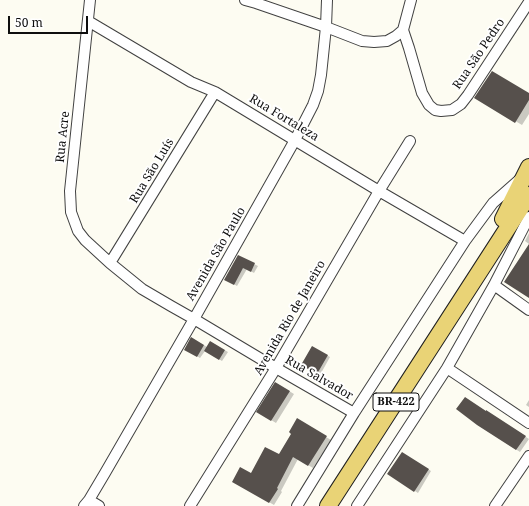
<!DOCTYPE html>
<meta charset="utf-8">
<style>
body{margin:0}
#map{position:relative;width:529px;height:506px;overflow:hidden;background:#fdfcf2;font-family:"Noto Serif",serif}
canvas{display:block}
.scale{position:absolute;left:8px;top:16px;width:80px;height:18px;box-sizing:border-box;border:2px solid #0e0e0e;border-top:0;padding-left:5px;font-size:12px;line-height:14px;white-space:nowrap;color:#0e0e0e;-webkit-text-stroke:3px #fff;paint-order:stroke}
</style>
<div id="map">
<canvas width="529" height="506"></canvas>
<div class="scale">50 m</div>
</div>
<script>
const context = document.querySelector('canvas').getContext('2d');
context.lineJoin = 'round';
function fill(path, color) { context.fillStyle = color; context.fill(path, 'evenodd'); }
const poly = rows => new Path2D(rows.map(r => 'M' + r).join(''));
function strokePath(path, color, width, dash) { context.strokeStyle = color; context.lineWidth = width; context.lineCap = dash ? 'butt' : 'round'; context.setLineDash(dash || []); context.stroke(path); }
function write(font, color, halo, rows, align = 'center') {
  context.font = font + ' "Noto Serif",serif'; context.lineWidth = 4; context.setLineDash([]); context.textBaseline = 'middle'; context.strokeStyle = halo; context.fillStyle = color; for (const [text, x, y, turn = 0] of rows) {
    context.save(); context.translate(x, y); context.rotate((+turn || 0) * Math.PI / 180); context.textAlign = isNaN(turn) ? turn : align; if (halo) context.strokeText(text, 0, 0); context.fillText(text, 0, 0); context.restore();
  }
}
fill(poly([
 [529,94,529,114,522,125,475,97],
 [529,233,529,244,525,241],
 [238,256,258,266,254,273,247,269,237,286,225,279],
 [192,338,207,347,211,342,228,352,222,361,205,351,200,358,185,349],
 [312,347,330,357,320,375,302,365],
 [276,383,294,394,276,423,258,412],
 [529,400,529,407,526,405],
 [491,414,529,439,520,452,478,425],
 [298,420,331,440,313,468,298,459,281,491,282,492,274,505,233,481,252,475,279,455,292,433],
 [402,453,431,471,418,493,389,474]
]), '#0003');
fill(poly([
 [492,71,529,93,529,100,515,123,474,98],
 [529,244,529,298,504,282],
 [238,255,255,263,251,272,243,268,234,285,224,280],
 [191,337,204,345,197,357,184,350],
 [210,341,225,350,219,360,204,351],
 [312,346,328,355,317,374,301,365],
 [275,382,290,391,271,421,256,412],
 [465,397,486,411,486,410,526,436,516,450,477,425,456,409],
 [297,418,327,436,308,466,293,457,277,488,278,489,269,503,232,482,240,467,251,473,265,447,279,454,291,434,289,432],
 [402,452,429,469,414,492,387,474]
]), '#56504c');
const minor = poly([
 [90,0,70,191,71,212,78,231,85,240,110,263,142,289,171,306,194,319,276,368,354,413],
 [245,0,256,3,326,27,362,41,374,42,387,41,396,36,403,30,411,0],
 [88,21,191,82,215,92,379,191,465,241],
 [403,30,409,48,422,93,429,105,435,110,441,111,452,110,461,104,468,95,529,2],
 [110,263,215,92],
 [494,285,529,310],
 [447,368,529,423],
 [89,500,99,506],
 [84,506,89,500,105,473,194,319,295,140,313,105,318,91,321,75,326,27,327,0],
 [190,506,276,368,379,191,410,141],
 [297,506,354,413,465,241,493,203,519,180],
 [357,506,447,368,494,285,529,217],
 [495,506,529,456]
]);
const primary = poly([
 [503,219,529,167],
 [328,506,529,195]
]);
strokePath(minor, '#414141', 12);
strokePath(primary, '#1f1f1f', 18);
strokePath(minor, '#fff', 10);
strokePath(primary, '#e9d376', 16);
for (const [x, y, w] of [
 [396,402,46]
]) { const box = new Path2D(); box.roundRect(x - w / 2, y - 9, w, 18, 3); context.fillStyle = '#fff'; context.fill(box); strokePath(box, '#0e0e0e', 1); }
write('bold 11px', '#0e0e0e', null, [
 ["BR-422",396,402]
]);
write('12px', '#0e0e0e', '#fff', [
 ["Rua São Pedro",479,54,-56],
 ["Rua Fortaleza",284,118,31],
 ["Rua Acre",63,137,-84],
 ["Rua São Luís",152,171,-59],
 ["Avenida São Paulo",216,254,-60],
 ["Avenida Rio de Janeiro",290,318,-60],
 ["Rua Salvador",319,378,30]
]);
</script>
